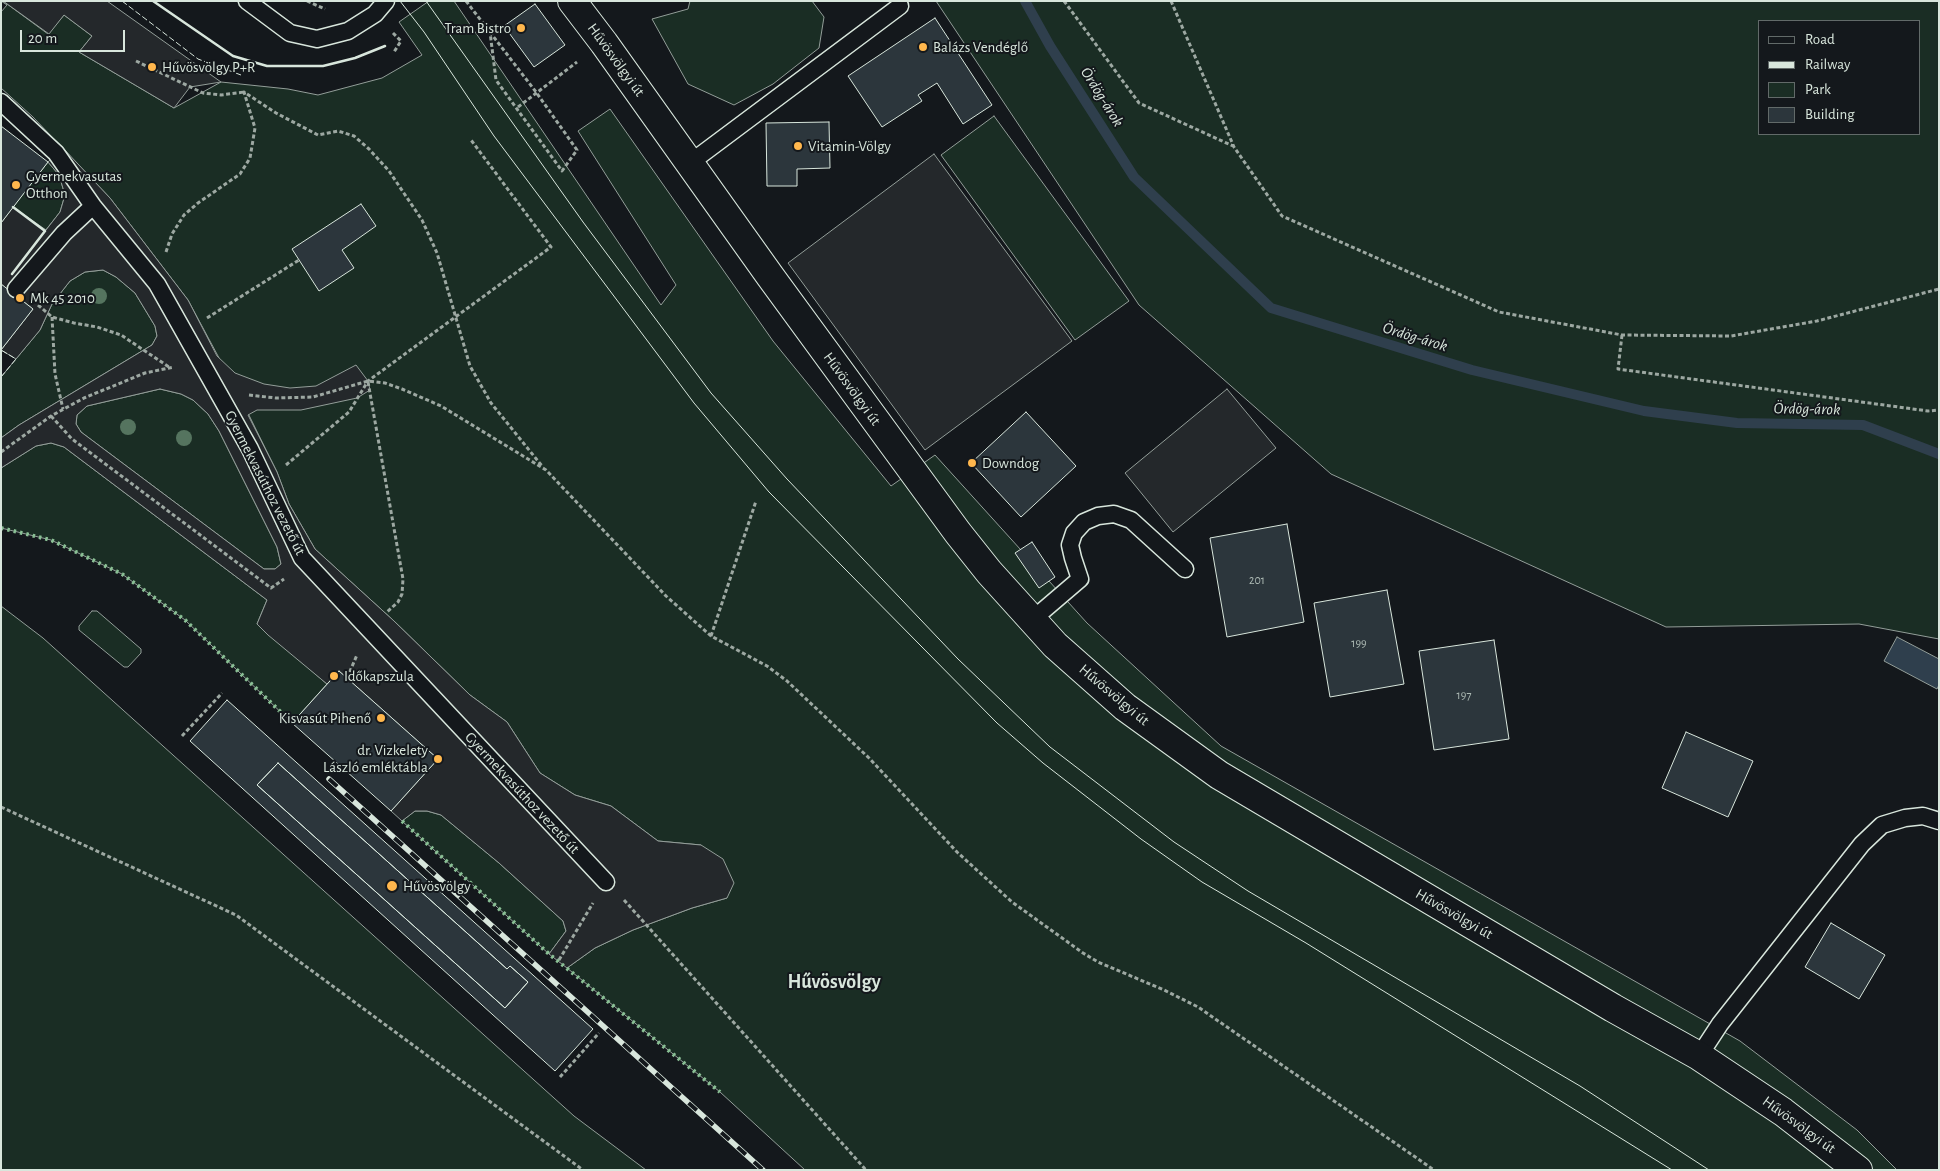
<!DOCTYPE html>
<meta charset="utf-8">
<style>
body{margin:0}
#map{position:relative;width:1940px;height:1171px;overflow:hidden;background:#14181c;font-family:"Alegreya Sans",sans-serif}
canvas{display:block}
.frame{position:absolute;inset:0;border:2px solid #d8e6dc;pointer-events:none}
.legend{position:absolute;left:1758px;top:20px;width:162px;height:115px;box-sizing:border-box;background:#14181c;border:1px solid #626a69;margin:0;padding:6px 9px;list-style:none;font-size:15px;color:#d8e6dc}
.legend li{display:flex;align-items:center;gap:10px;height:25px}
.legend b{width:25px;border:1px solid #626a69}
.scale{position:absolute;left:20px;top:30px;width:105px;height:22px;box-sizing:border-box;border:2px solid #d8e6dc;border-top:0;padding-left:6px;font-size:15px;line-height:18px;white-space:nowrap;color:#d8e6dc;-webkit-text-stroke:4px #14181c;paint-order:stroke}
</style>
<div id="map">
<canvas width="1940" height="1171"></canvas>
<div class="frame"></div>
<ul class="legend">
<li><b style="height:6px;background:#14181c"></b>Road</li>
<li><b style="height:6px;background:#d8e6dc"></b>Railway</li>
<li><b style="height:14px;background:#1a2d24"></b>Park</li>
<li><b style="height:14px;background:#2c363c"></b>Building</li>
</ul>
<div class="scale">20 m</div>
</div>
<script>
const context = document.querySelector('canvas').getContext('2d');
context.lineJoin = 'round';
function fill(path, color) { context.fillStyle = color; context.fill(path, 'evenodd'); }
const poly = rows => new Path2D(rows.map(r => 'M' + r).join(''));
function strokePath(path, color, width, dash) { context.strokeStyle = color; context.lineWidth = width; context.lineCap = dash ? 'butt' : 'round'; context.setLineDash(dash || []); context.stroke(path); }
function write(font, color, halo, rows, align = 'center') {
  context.font = font + ' "Alegreya Sans",sans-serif'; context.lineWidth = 4; context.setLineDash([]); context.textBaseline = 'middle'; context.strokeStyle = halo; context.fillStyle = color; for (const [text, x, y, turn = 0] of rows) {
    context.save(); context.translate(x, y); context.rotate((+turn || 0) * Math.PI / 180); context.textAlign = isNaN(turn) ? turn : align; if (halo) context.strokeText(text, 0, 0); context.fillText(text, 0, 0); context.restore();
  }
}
const green = poly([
 [1,1,3,1,48,34,64,15,92,36,79,52,174,108,221,82,288,89,318,95,382,78,422,55,399,22,429,1,454,1,661,305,676,285,578,131,610,109,773,341,891,486,935,455,1087,623,1221,746,1740,1041,1857,1130,1897,1170,805,1170,720,1092,567,968,595,948,633,930,692,908,727,898,701,845,658,841,611,806,575,795,540,773,507,722,470,695,394,621,315,549,289,504,277,472,241,399,188,300,110,198,33,117,1,88,1,12,7,5,1,1],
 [690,1,812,1,824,17,819,48,773,84,734,105,688,84,652,19,688,9,690,1],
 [936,1,1939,1,1939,639,1859,624,1666,627,1331,474,1139,305,936,1],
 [1759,21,1919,21,1919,134,1759,134,1759,21],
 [994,116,1129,301,1075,340,941,155,994,116],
 [48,162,59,175,65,195,60,212,45,231,13,207,48,162],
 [103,270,116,277,135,293,155,326,157,336,152,345,19,425,1,438,1,377,40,330,52,304,70,281,85,272,103,270],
 [160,389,181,394,193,400,208,414,219,431,277,547,281,564,275,569,264,569,81,432,76,424,77,415,87,406,160,389],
 [51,443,64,447,267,600,257,624,327,684,292,723,185,620,122,574,51,540,1,528,1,468,36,446,51,443],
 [1,606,43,638,574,1116,646,1170,1,1170,1,606],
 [92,611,97,611,141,649,141,653,128,667,124,667,79,630,79,626,92,611],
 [415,811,427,811,441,815,499,863,563,921,566,931,549,954,402,821,415,811]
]);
fill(green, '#1a2d24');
strokePath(green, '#939e99', 1);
const parking = poly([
 [3,1,107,1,221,82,190,87,174,108,79,52,92,36,64,15,49,34,3,1],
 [62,147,110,198,188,300,217,356,235,373,264,384,290,388,316,386,356,365,368,381,370,390,357,398,301,410,257,410,248,415,277,472,289,504,315,549,394,621,470,695,507,722,540,773,575,795,611,806,658,841,701,845,723,859,734,883,727,898,692,908,633,930,595,948,567,968,549,954,566,931,563,921,499,863,441,815,427,811,415,811,402,821,391,811,438,759,339,671,327,684,268,635,257,624,267,600,64,447,51,443,36,446,1,468,1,438,19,425,152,345,157,336,155,326,135,293,116,277,103,270,85,272,70,281,52,304,40,330,16,359,1,350,33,309,1,284,1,223,13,207,46,230,60,212,65,195,59,175,48,162,62,147],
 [160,389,181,394,193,400,208,414,219,431,277,547,281,564,275,569,264,569,81,432,76,424,77,415,87,406,160,389],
 [934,154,1072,341,925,450,788,263,934,154],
 [1227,389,1276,448,1173,532,1125,473,1227,389]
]);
fill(parking, '#24282b');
strokePath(parking, '#939e99', 1);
const water = poly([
 [1897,637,1939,659,1939,685,1937,689,1884,661,1897,637]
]);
fill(water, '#2f3f4d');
strokePath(water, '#939e99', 1);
strokePath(poly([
 [1025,1,1050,46,1134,177,1271,308,1472,370,1644,411,1737,423,1863,425,1939,454]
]), '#2f3f4d', 10);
const building = poly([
 [535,4,565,45,534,67,504,26,535,4],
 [935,18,992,105,963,124,937,83,918,95,922,101,882,127,848,76,935,18],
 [829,122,830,168,797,169,797,186,767,186,766,123,829,122],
 [1,126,48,162,1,223,1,126],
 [361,204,376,226,342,250,354,268,319,291,292,249,361,204],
 [1,284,33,309,1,350,1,284],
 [1026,412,1076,466,1021,517,971,463,1026,412],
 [1287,524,1304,622,1227,637,1210,538,1287,524],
 [1032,542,1055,577,1039,588,1015,553,1032,542],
 [1387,590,1404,684,1330,697,1314,603,1387,590],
 [1494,640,1509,739,1434,750,1419,651,1494,640],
 [339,671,438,759,391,811,292,723,339,671],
 [227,700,593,1029,555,1071,190,741,227,700],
 [278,763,507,969,510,966,528,982,505,1008,257,785,278,763],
 [1686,732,1753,761,1728,817,1662,788,1686,732],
 [278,763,507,969,510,966,528,982,505,1008,257,785,278,763],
 [1831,923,1885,955,1859,999,1805,967,1831,923]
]);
fill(building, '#2c363c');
strokePath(building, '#d8e6dc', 1);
const service = poly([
 [247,1,290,33,317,39,348,31,375,14,386,1],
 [1,102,56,153,93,206,157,284,250,449,302,558,606,882],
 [690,163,900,6],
 [16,289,64,233,93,206],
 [1032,620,1080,579,1073,558,1070,545,1074,533,1084,522,1098,516,1114,514,1131,520,1185,569],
 [1699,1056,1720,1024,1862,844,1882,825,1905,818,1923,816,1939,821]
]);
const secondary = poly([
 [572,1,604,43,770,276,958,533,989,572,1055,645,1125,707,1219,775,1613,1008,1699,1056,1783,1112,1858,1170]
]);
strokePath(service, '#d8e6dc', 19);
strokePath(secondary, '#d8e6dc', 30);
strokePath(poly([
 [307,1,325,9],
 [466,1,536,92,577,150,562,171,496,80,490,32],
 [1064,1,1139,103,1233,146],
 [1171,1,1234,147,1282,216,1499,312,1622,335,1731,336,1817,321,1939,289],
 [393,33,401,41,394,52],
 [136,61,203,93,221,95,244,92],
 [518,107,577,62],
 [166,252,172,234,184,215,198,203,240,174,250,158,255,128,244,92,276,113,318,135,338,131,354,136,369,149,389,171,422,220,437,253,470,366,491,403,542,466],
 [38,305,52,317,74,323,97,327,121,335,169,367],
 [52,317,55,374,63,409],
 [207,318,299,260],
 [1622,335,1618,369,1928,411,1939,410],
 [368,382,403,579,402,594,398,602,387,612],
 [249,395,276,398,313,397,368,381,385,383,402,389,441,406,546,470,666,596,711,636,767,666,787,681,869,758,957,852,1012,902,1083,953,1098,962,1164,990,1198,1007,1434,1170],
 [51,416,72,439,271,588,284,579],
 [1,452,51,416,84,398,145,373,174,367],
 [286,465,349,412,368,381,551,247,471,140],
 [711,636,756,501],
 [347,678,357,655],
 [182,736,222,693],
 [1,807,236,915,583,1170],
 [624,900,866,1170],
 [559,960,593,903],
 [560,1077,599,1033]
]), '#9da8a2', 3, [4, 2.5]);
strokePath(service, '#14181c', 16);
strokePath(secondary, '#14181c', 28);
strokePath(poly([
 [400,1,424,32,494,136,694,403,769,492,997,723,1043,763,1141,839,1202,882,1306,943,1672,1170],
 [426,1,583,222,711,393,787,479,958,659,1050,747,1174,842,1248,891,1580,1086,1709,1170]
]), '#d8e6dc', 1);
const rail = poly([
 [329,779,763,1170]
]);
strokePath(rail, '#d8e6dc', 5.5);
strokePath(rail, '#14181c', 4, [11]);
strokePath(poly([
 [1,528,51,540,122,574,185,620,292,723],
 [402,821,549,954,720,1092]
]), '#8ac095', 4, [2.5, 4]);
strokePath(poly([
 [122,1,198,59,241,75],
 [1,377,16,359,1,350]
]), '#d8e6dc', 1, [6, 2.5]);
strokePath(poly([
 [153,1,233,56,267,66,323,66,355,58,385,46],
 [12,274,45,231,13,207]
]), '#d8e6dc', 2.5);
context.fillStyle = '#55745f';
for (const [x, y] of [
 [99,296],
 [128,427],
 [184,438]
]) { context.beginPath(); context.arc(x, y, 8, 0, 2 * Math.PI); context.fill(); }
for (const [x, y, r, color] of [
 [521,28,5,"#ffb74d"],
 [923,47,5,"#ffb74d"],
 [152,67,5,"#ffb74d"],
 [798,146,5,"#ffb74d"],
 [16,185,5,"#ffb74d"],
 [20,298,5,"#ffb74d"],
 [972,463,5,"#ffb74d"],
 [334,676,5,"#ffb74d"],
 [381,718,5,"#ffb74d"],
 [438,759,5,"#ffb74d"],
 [392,886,6,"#ffb74d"]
]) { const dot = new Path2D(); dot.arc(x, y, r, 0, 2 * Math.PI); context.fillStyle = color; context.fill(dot); strokePath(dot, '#14181c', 2); }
write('12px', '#adbab4', null, [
 ["201",1257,580],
 ["199",1359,643],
 ["197",1464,695]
]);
write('15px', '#d8e6dc', '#14181c', [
 ["Tram Bistro",511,28,"right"],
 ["Balázs Vendéglő",933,47],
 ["Hűvösvölgy P+R",162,67],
 ["Vitamin-Völgy",808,146],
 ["Gyermekvasutas",26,176],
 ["Otthon",26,193],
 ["Mk 45 2010",30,298],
 ["Downdog",982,463],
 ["Időkapszula",344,676],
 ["Kisvasút Pihenő",371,718,"right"],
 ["dr. Vizkelety",428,750,"right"],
 ["László emléktábla",428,767,"right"],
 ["Hűvösvölgy",403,886]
], 'left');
write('15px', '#d8e6dc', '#14181c', [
 ["Hűvösvölgyi út",616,60,54],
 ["Hűvösvölgyi út",852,389,54],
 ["Gyermekvasúthoz vezető út",265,483,63],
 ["Hűvösvölgyi út",1114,695,40],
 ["Gyermekvasúthoz vezető út",522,793,47],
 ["Hűvösvölgyi út",1454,914,30],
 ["Hűvösvölgyi út",1799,1125,36]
]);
write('italic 16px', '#d8e6dc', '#14181c', [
 ["Ördög-árok",1102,97,58],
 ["Ördög-árok",1415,337,17],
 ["Ördög-árok",1807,409,1]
]);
write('bold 20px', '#d8e6dc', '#14181c', [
 ["Hűvösvölgy",834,982]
]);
</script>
